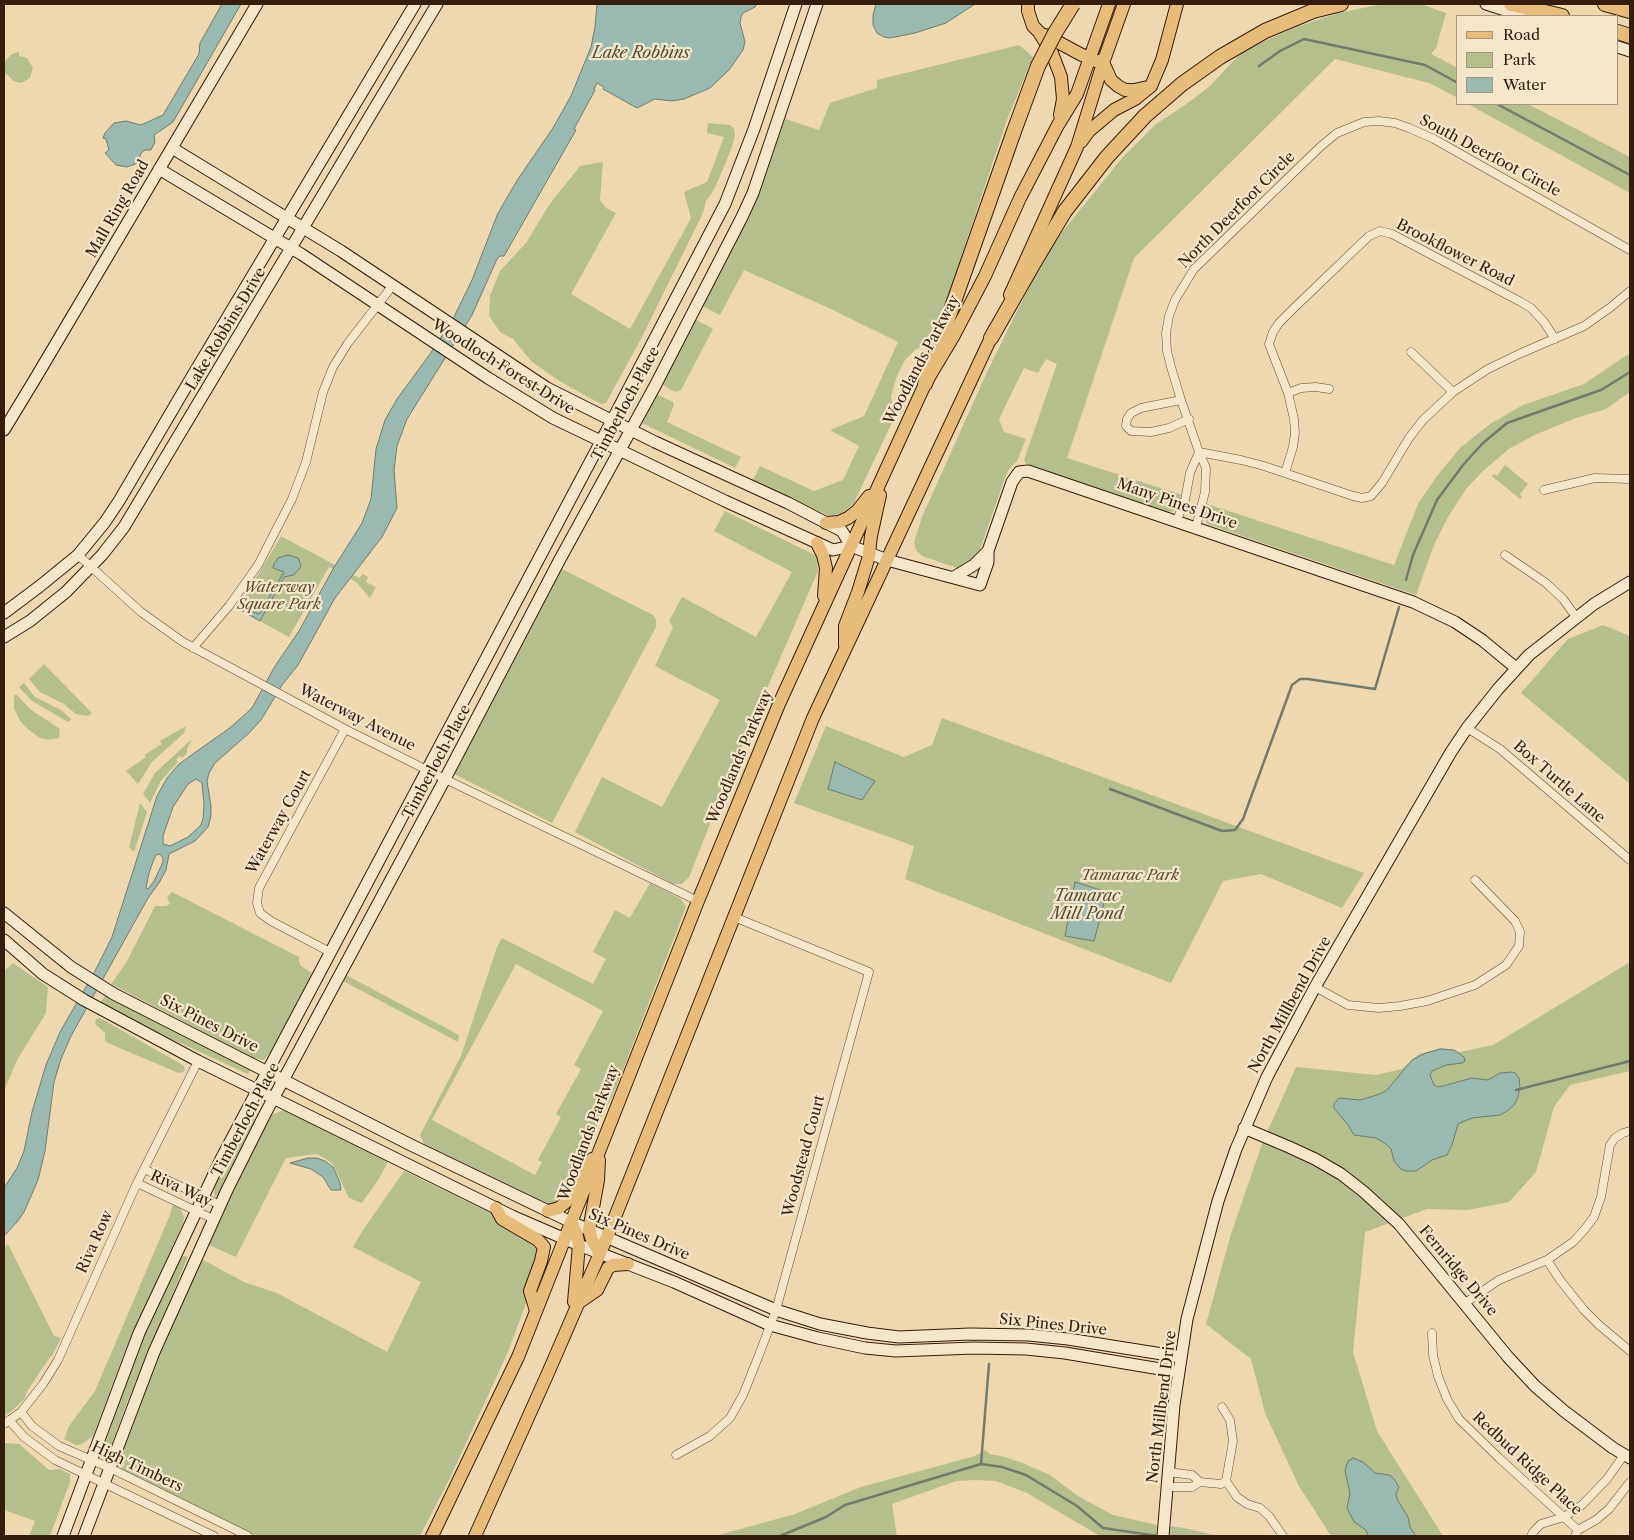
<!DOCTYPE html>
<style>
body{margin:0}
#map{position:relative;width:1634px;height:1540px;overflow:hidden;background:#edd8af;font-family:"Libre Caslon Text",serif}
canvas{display:block}
.frame{position:absolute;inset:0;border:5px solid #351d0c;pointer-events:none}
.legend{position:absolute;left:1456px;top:15px;width:162px;height:90px;box-sizing:border-box;background:#f3e6cb;border:1px solid #a7967f;margin:0;padding:6px 9px;list-style:none;font-size:15px;color:#351d0c}
.legend li{display:flex;align-items:center;gap:10px;height:25px}
.legend b{width:25px;border:1px solid #a7967f}
</style>
<div id="map">
<canvas width="1634" height="1540"></canvas>
<div class="frame"></div>
<ul class="legend">
<li><b style="height:6px;background:#e6bc78"></b>Road</li>
<li><b style="height:14px;background:#b5bf8d"></b>Park</li>
<li><b style="height:14px;background:#9ab9b1"></b>Water</li>
</ul>
</div>
<script>
const context = document.querySelector('canvas').getContext('2d');
context.lineJoin = 'round';
function fill(path, color) { context.fillStyle = color; context.fill(path, 'evenodd'); }
const poly = rows => new Path2D(rows.map(r => 'M' + r).join(''));
function strokePath(path, color, width, dash) { context.strokeStyle = color; context.lineWidth = width; context.lineCap = dash ? 'butt' : 'round'; context.setLineDash(dash || []); context.stroke(path); }
function write(font, color, halo, rows, align = 'center') {
  context.font = font + ' "Libre Caslon Text",serif'; context.lineWidth = 4.5; context.setLineDash([]); context.textBaseline = 'middle'; context.strokeStyle = halo; context.fillStyle = color; for (const [text, x, y, turn = 0] of rows) {
    context.save(); context.translate(x, y); context.rotate((+turn || 0) * Math.PI / 180); context.textAlign = isNaN(turn) ? turn : align; if (halo) context.strokeText(text, 0, 0); context.fillText(text, 0, 0); context.restore();
  }
}
fill(poly([
 [1421,4,1446,13,1436,48,1431,54,1458,68,1458,98,1429,83,1335,59,1134,258,1067,458,1182,495,1179,505,1174,511,1167,512,1026,464,1024,460,1057,364,1046,359,1038,373,1024,368,999,419,1004,432,1026,439,1017,461,1009,469,1005,478,978,555,963,567,957,568,922,556,916,550,914,542,922,517,988,370,1036,273,1058,237,1122,158,1156,124,1185,105,1209,87,1240,54,1260,43,1299,26,1338,13,1378,5],
 [1019,45,1033,57,1007,120,941,317,931,343,916,349,905,360,897,376,891,396,894,418,854,503,845,511,836,515,828,515,752,482,760,466,814,491,843,480,859,446,830,430,864,416,898,342,831,309,744,270,720,315,702,306,755,202,785,119,819,130,830,103,877,88,877,80],
 [19,52,19,56,27,58,33,68,30,78,21,83,13,81,7,74,4,75,5,61,12,54],
 [1468,104,1528,104,1630,157,1630,193],
 [708,123,730,125,734,129,735,135,732,147,715,188,706,201,703,213,642,337,606,403,601,404,561,382,532,362,513,339,500,332,489,316,490,296,500,271,526,243,549,205,580,166,603,162,600,200,606,208,616,213,571,294,630,329,691,218,684,192,707,182,724,137,707,133],
 [695,319,713,329,681,390,675,392,660,383],
 [1630,353,1630,392,1606,409,1576,418,1537,434,1510,448,1483,471,1466,489,1448,517,1434,545,1416,595,1207,524,1204,513,1207,504,1394,565,1418,504,1437,476,1460,448,1490,424,1523,405,1584,384],
 [658,395,673,402,674,405,667,422,741,457,735,468,640,422,653,397],
 [1505,465,1528,484,1520,494,1522,497,1520,499,1492,476,1494,474,1497,476],
 [725,511,817,556,818,571,729,776,689,877,682,884,673,884,575,832,602,777,662,807,720,700,655,666,673,627,669,621,682,597,756,637,792,572,714,531],
 [281,536,359,578,363,574,368,577,366,582,376,587,370,598,356,582,329,567,289,637,238,609],
 [562,569,653,615,656,620,656,627,552,823,454,774],
 [1603,625,1630,636,1630,784,1521,693,1568,639],
 [44,664,92,713,88,716,76,714,64,704,40,692,29,679],
 [24,683,35,697,61,710,71,719,68,722,32,701,19,687],
 [14,695,17,695,30,709,60,729,59,738,48,740,38,737,28,729,20,721,14,708],
 [942,718,1364,873,1342,908,1261,874,1223,881,1171,983,905,879,914,846,794,803,826,726,904,757,932,745],
 [186,726,184,733,152,762,138,784,126,771,146,757,144,755,162,744,160,741],
 [192,739,187,749,187,753,182,758,180,756,176,759,178,762,161,781,150,803,143,794,155,773],
 [140,803,147,812,134,852,129,847],
 [650,883,681,899,686,907,614,1093,598,1123,567,1200,549,1206,430,1148,424,1144,420,1135,461,1056,497,947,502,938,593,984,606,959,593,952,615,910,630,918],
 [516,964,603,1011,574,1065,581,1069,556,1114,561,1117,538,1160,542,1162,535,1175,432,1120],
 [172,892,299,957,299,962,301,966,312,973,271,1052,263,1060,253,1058,111,984,126,963,155,906,166,906,170,904,167,897],
 [1630,962,1630,1071,1570,1085,1554,1107,1536,1172,1509,1202,1468,1210,1427,1209,1365,1232,1353,1352,1377,1431,1443,1536,1331,1536,1299,1486,1265,1413,1251,1359,1206,1324,1231,1234,1262,1144,1296,1067,1376,1075,1402,1069,1419,1054,1443,1048,1460,1052,1493,1045],
 [13,963,48,987,46,1013,17,1060,4,1091,4,971],
 [346,975,459,1035,458,1042,343,981],
 [106,994,252,1068,248,1074,165,1036,100,1003],
 [100,1018,181,1064,184,1066,185,1071,180,1073,176,1072,108,1043,105,1041,105,1033,95,1024,96,1019],
 [254,1105,260,1107,231,1172,222,1191,215,1197,214,1192,216,1181],
 [282,1111,287,1111,388,1162,380,1177,362,1203,349,1198,332,1163,317,1154,286,1158,236,1257,207,1244,271,1115],
 [404,1171,539,1236,541,1264,507,1354,450,1478,420,1536,254,1536,123,1471,119,1459,149,1376,200,1258,244,1282,277,1293,387,1352,421,1282,353,1247,363,1230],
 [173,1204,180,1208,182,1212,184,1217,183,1223,125,1351,93,1436,82,1444,76,1445,64,1439,69,1426,95,1391,170,1215],
 [8,1244,54,1336,61,1338,52,1356,50,1357,26,1393,25,1398,13,1410,4,1416,4,1248],
 [180,1255,188,1257,126,1405,110,1449,105,1445,133,1359],
 [4,1443,19,1444,49,1470,60,1469,70,1474,70,1482,50,1536,29,1536,35,1521,4,1510],
 [985,1450,990,1454,1005,1457,1025,1464,1050,1475,1078,1496,1113,1515,1157,1525,1156,1536,1100,1536,1027,1493,996,1481,975,1480,956,1481,892,1504,897,1536,715,1536,795,1514,861,1487,975,1456],
 [1170,1526,1184,1528,1218,1536,1169,1536]
]), '#b5bf8d');
const water = poly([
 [222,4,241,4,173,122,154,135,155,142,151,150,145,150,141,153,138,163,127,167,116,165,105,153,109,150,106,139,103,138,105,133,114,123,126,121,141,125,163,115,199,54,200,43,222,4],
 [597,4,757,4,755,7,743,13,741,17,740,23,745,42,743,50,729,70,710,88,684,99,672,101,655,99,637,108,603,89,604,87,597,83,594,89,595,90,574,129,576,130,504,256,500,256,497,259,472,315,407,419,397,446,394,470,397,508,382,537,335,598,298,665,282,685,261,720,248,734,215,763,209,773,207,781,211,806,211,816,208,827,195,841,169,854,166,870,159,883,148,898,71,1036,61,1059,54,1082,45,1151,38,1180,24,1212,17,1222,4,1236,4,1188,17,1168,24,1151,32,1112,46,1065,60,1032,95,971,112,937,157,796,167,778,179,764,231,727,252,708,275,666,299,631,333,569,362,523,371,499,376,449,385,420,397,399,430,354,453,319,472,280,498,213,518,179,553,128,571,96,591,47,595,27,597,4],
 [196,779,202,783,204,804,203,819,201,825,188,837,170,846,163,844,163,836,173,807,188,784,196,779],
 [160,854,163,858,163,862,154,881,148,889,146,888,149,873,154,859,156,855,160,854],
 [876,4,975,4,946,23,915,33,890,38,884,37,877,33,873,25,873,15,876,4],
 [288,555,298,558,301,565,300,568,294,575,284,577,260,621,239,609,240,608,259,614,284,572,273,568,274,564,278,558,288,555],
 [835,762,875,781,862,800,828,789,835,762],
 [1075,882,1107,892,1094,941,1065,936,1075,882],
 [1440,1049,1454,1050,1464,1057,1465,1061,1462,1063,1446,1065,1432,1071,1430,1075,1434,1085,1438,1087,1443,1086,1472,1078,1488,1080,1500,1073,1512,1072,1515,1073,1519,1078,1520,1087,1518,1097,1514,1105,1507,1111,1500,1115,1472,1118,1458,1124,1452,1145,1447,1155,1432,1160,1416,1171,1406,1171,1401,1169,1394,1161,1391,1149,1386,1144,1376,1138,1354,1135,1348,1125,1334,1108,1334,1104,1339,1098,1360,1100,1380,1094,1387,1090,1412,1060,1426,1053,1440,1049],
 [308,1158,317,1158,325,1161,333,1167,340,1183,341,1190,331,1190,323,1177,311,1169,290,1163,308,1158],
 [1353,1458,1363,1462,1375,1473,1389,1475,1394,1479,1399,1487,1396,1494,1397,1499,1408,1517,1410,1527,1416,1536,1368,1536,1366,1530,1354,1522,1347,1508,1350,1494,1345,1470,1348,1461,1353,1458]
]);
fill(water, '#9ab9b1');
strokePath(water, '#727b6f', 1);
strokePath(poly([
 [1259,66,1280,51,1304,39,1425,65,1458,83],
 [1497,104,1630,175],
 [1406,580,1413,555,1437,500,1463,465,1483,443,1507,423,1601,390,1630,372],
 [1110,789,1222,831,1235,830,1243,819,1292,685,1300,679,1308,679,1375,689,1399,607],
 [1516,1090,1630,1061],
 [981,1464,989,1364],
 [780,1536,826,1517,845,1505,981,1464,1002,1467,1026,1475,1077,1506,1103,1528,1158,1536]
]), '#727b6f', 2.5);
const street = poly([
 [1411,352,1453,392],
 [1288,393,1301,388,1316,387,1329,389],
 [1181,400,1141,408,1131,413,1127,419,1126,426,1131,431,1151,432,1169,428,1189,419],
 [1199,452,1241,460,1264,466,1353,496,1362,498,1371,496,1382,483,1409,438,1423,420,1453,392,1488,369,1519,354,1584,326,1611,307,1630,291],
 [1285,473,1293,447,1295,433,1294,419,1288,393,1269,344,1273,332,1279,323,1295,307,1369,236,1380,231,1392,234,1521,302,1531,308,1544,322,1555,339],
 [1544,490,1595,478,1630,479],
 [1177,520,1185,500,1190,473,1199,452],
 [1196,527,1205,492,1206,468,1199,452,1181,400,1171,367,1167,351,1166,333,1169,316,1175,300,1194,269,1320,147,1337,133,1364,122,1379,121,1395,123,1409,128,1434,139,1630,250],
 [78,555,141,612,183,642,345,729,445,779,698,901],
 [1505,555,1546,583,1563,599,1576,617],
 [193,648,229,606,258,565,292,499,306,462,323,392,333,367,348,343,393,285],
 [1467,728,1500,749,1630,860],
 [330,952,271,921,260,913,257,903,259,888,345,729],
 [1315,987,1348,1005,1379,1008,1400,1006,1427,1001,1475,985,1506,965,1519,946,1520,932,1515,921,1475,880],
 [144,1169,220,1205],
 [137,1183,213,1219],
 [1547,1260,1560,1280,1584,1310,1599,1325,1630,1351],
 [1465,1303,1499,1280,1547,1260,1573,1242,1585,1229,1594,1217,1601,1197,1610,1145,1615,1138,1623,1133,1630,1131],
 [1432,1333,1433,1355,1438,1376,1447,1399,1459,1419,1499,1458,1578,1530],
 [1222,1407,1230,1420,1233,1441,1226,1481],
 [21,1412,32,1426,59,1446,110,1468,248,1536],
 [9,1420,24,1437,55,1460,214,1536],
 [4,1424,21,1412,43,1384,58,1360,137,1183,198,1061],
 [676,1455,710,1436,730,1418,743,1395,759,1355,776,1310,869,972,734,917],
 [1168,1472,1192,1475,1200,1482],
 [1226,1481,1237,1497,1247,1504,1260,1508,1269,1516,1283,1536],
 [1167,1487,1192,1487,1200,1482,1221,1484,1226,1481],
 [1531,1536,1534,1531,1541,1524,1564,1517,1582,1505,1607,1479,1624,1455],
 [1575,1536,1578,1530,1596,1520,1609,1509,1630,1482]
]);
const secondary = poly([
 [1486,4,1524,16],
 [1618,47,1630,51],
 [172,148,341,251,547,388,655,442,788,503,842,531,851,546],
 [159,169,301,254,488,378,553,418,725,501,833,550,851,546,887,560,980,585,988,562,988,551,1012,482,1019,472,1028,471,1413,602,1455,622,1482,640,1516,668],
 [4,430,35,379,257,4],
 [954,577,974,565,988,551],
 [4,613,40,586,78,555,105,522,119,501,190,380,415,4],
 [4,637,30,621,66,592,102,555,124,527,437,4],
 [4,913,71,967,114,994,411,1145,571,1222,776,1310,820,1324,867,1333,899,1337,970,1334,1029,1335,1068,1339,1181,1357],
 [4,940,43,974,84,1000,198,1061,512,1216,579,1245,674,1282,770,1325,818,1338,865,1348,896,1351,974,1348,1026,1349,1065,1353,1178,1372],
 [1244,1128,1289,1147,1315,1159,1341,1174,1364,1192,1399,1224,1508,1357,1535,1386,1564,1411,1613,1448,1630,1458],
 [63,1536,139,1333,221,1159,616,413,725,204,754,129,796,4],
 [84,1536,154,1352,227,1190,265,1114,445,779,559,561,655,386,742,217,753,193,817,4],
 [1163,1536,1174,1405,1187,1319,1218,1201,1236,1149,1267,1077,1315,987,1451,752,1467,728,1498,689,1529,655,1594,604,1630,582]
]);
const primary = poly([
 [1028,4,1028,11,1033,26,1039,32,1052,53,1061,77,1063,99,1060,115],
 [1045,35,1080,54,1096,61],
 [1102,60,1111,80,1118,86,1125,90,1134,90,1148,87],
 [1081,142,1089,131,1114,110,1135,99,1151,86,1162,60,1177,4],
 [1010,295,1077,147,1103,63,1124,4],
 [826,523,839,522,848,518,857,511,869,496],
 [817,543,823,555,826,568,824,596],
 [869,553,871,536,880,495],
 [845,645,845,626,858,592,870,553],
 [496,1208,502,1219,538,1240,544,1247,541,1261,530,1291,536,1311],
 [548,1211,559,1208,566,1202,581,1172,592,1159],
 [571,1222,576,1232,579,1245,574,1302],
 [599,1252,592,1240,589,1230,598,1180,599,1160],
 [578,1303,597,1290,608,1268,613,1265,628,1264],
 [432,1536,518,1357,698,901,779,704,925,384,953,337,985,276,1020,198,1058,125,1077,94,1109,4],
 [475,1536,548,1373,607,1237,813,718,995,329]
]);
const highway = poly([
 [1511,4,1562,16],
 [1605,4,1630,11],
 [1618,32,1630,36],
 [991,338,1035,261,1065,211,1107,157,1145,116,1182,84,1220,57,1265,31,1313,11,1341,4],
 [925,384,1013,134]
]);
strokePath(street, '#634c35', 9);
strokePath(secondary, '#351d0c', 13);
strokePath(primary, '#351d0c', 14);
strokePath(highway, '#351d0c', 16);
strokePath(street, '#f3e6cb', 8);
strokePath(secondary, '#f3e6cb', 11);
strokePath(primary, '#e6bc78', 12);
strokePath(highway, '#e6bc78', 14);
const highwayBridge = poly([
 [1013,134,1038,66,1055,33,1073,4]
]);
strokePath(highwayBridge, '#351d0c', 16, []);
strokePath(highwayBridge, '#e6bc78', 14);
write('15px', '#351d0c', '#f3e6cb', [
 ["South Deerfoot Circle",1490,156,28],
 ["Mall Ring Road",118,209,-60],
 ["North Deerfoot Circle",1237,210,-45],
 ["Brookflower Road",1455,253,27],
 ["Lake Robbins Drive",226,329,-59],
 ["Woodlands Parkway",922,360,-62],
 ["Woodloch Forest Drive",503,367,32],
 ["Timberloch Place",626,404,-62],
 ["Many Pines Drive",1177,504,19],
 ["Waterway Avenue",357,718,27],
 ["Woodlands Parkway",740,757,-67],
 ["Timberloch Place",437,762,-62],
 ["Box Turtle Lane",1559,782,41],
 ["Waterway Court",279,822,-61],
 ["North Millbend Drive",1290,1005,-61],
 ["Six Pines Drive",209,1024,27],
 ["Timberloch Place",246,1120,-62],
 ["Woodlands Parkway",589,1133,-69],
 ["Woodstead Court",804,1156,-75],
 ["Riva Way",181,1189,25],
 ["Six Pines Drive",639,1235,23],
 ["Riva Row",95,1242,-66],
 ["Fernridge Drive",1458,1271,50],
 ["Six Pines Drive",1053,1325,6],
 ["North Millbend Drive",1162,1407,-83],
 ["Redbud Ridge Place",1527,1464,43],
 ["High Timbers",137,1467,25]
]);
write('italic 15px', '#5b4e33', '#f3e6cb', [
 ["Waterway",279,588],
 ["Square Park",279,605],
 ["Tamarac Park",1130,876]
]);
write('italic 16px', '#534c3e', '#f3e6cb', [
 ["Lake Robbins",641,53],
 ["Tamarac",1087,896],
 ["Mill Pond",1087,914]
]);
</script>
